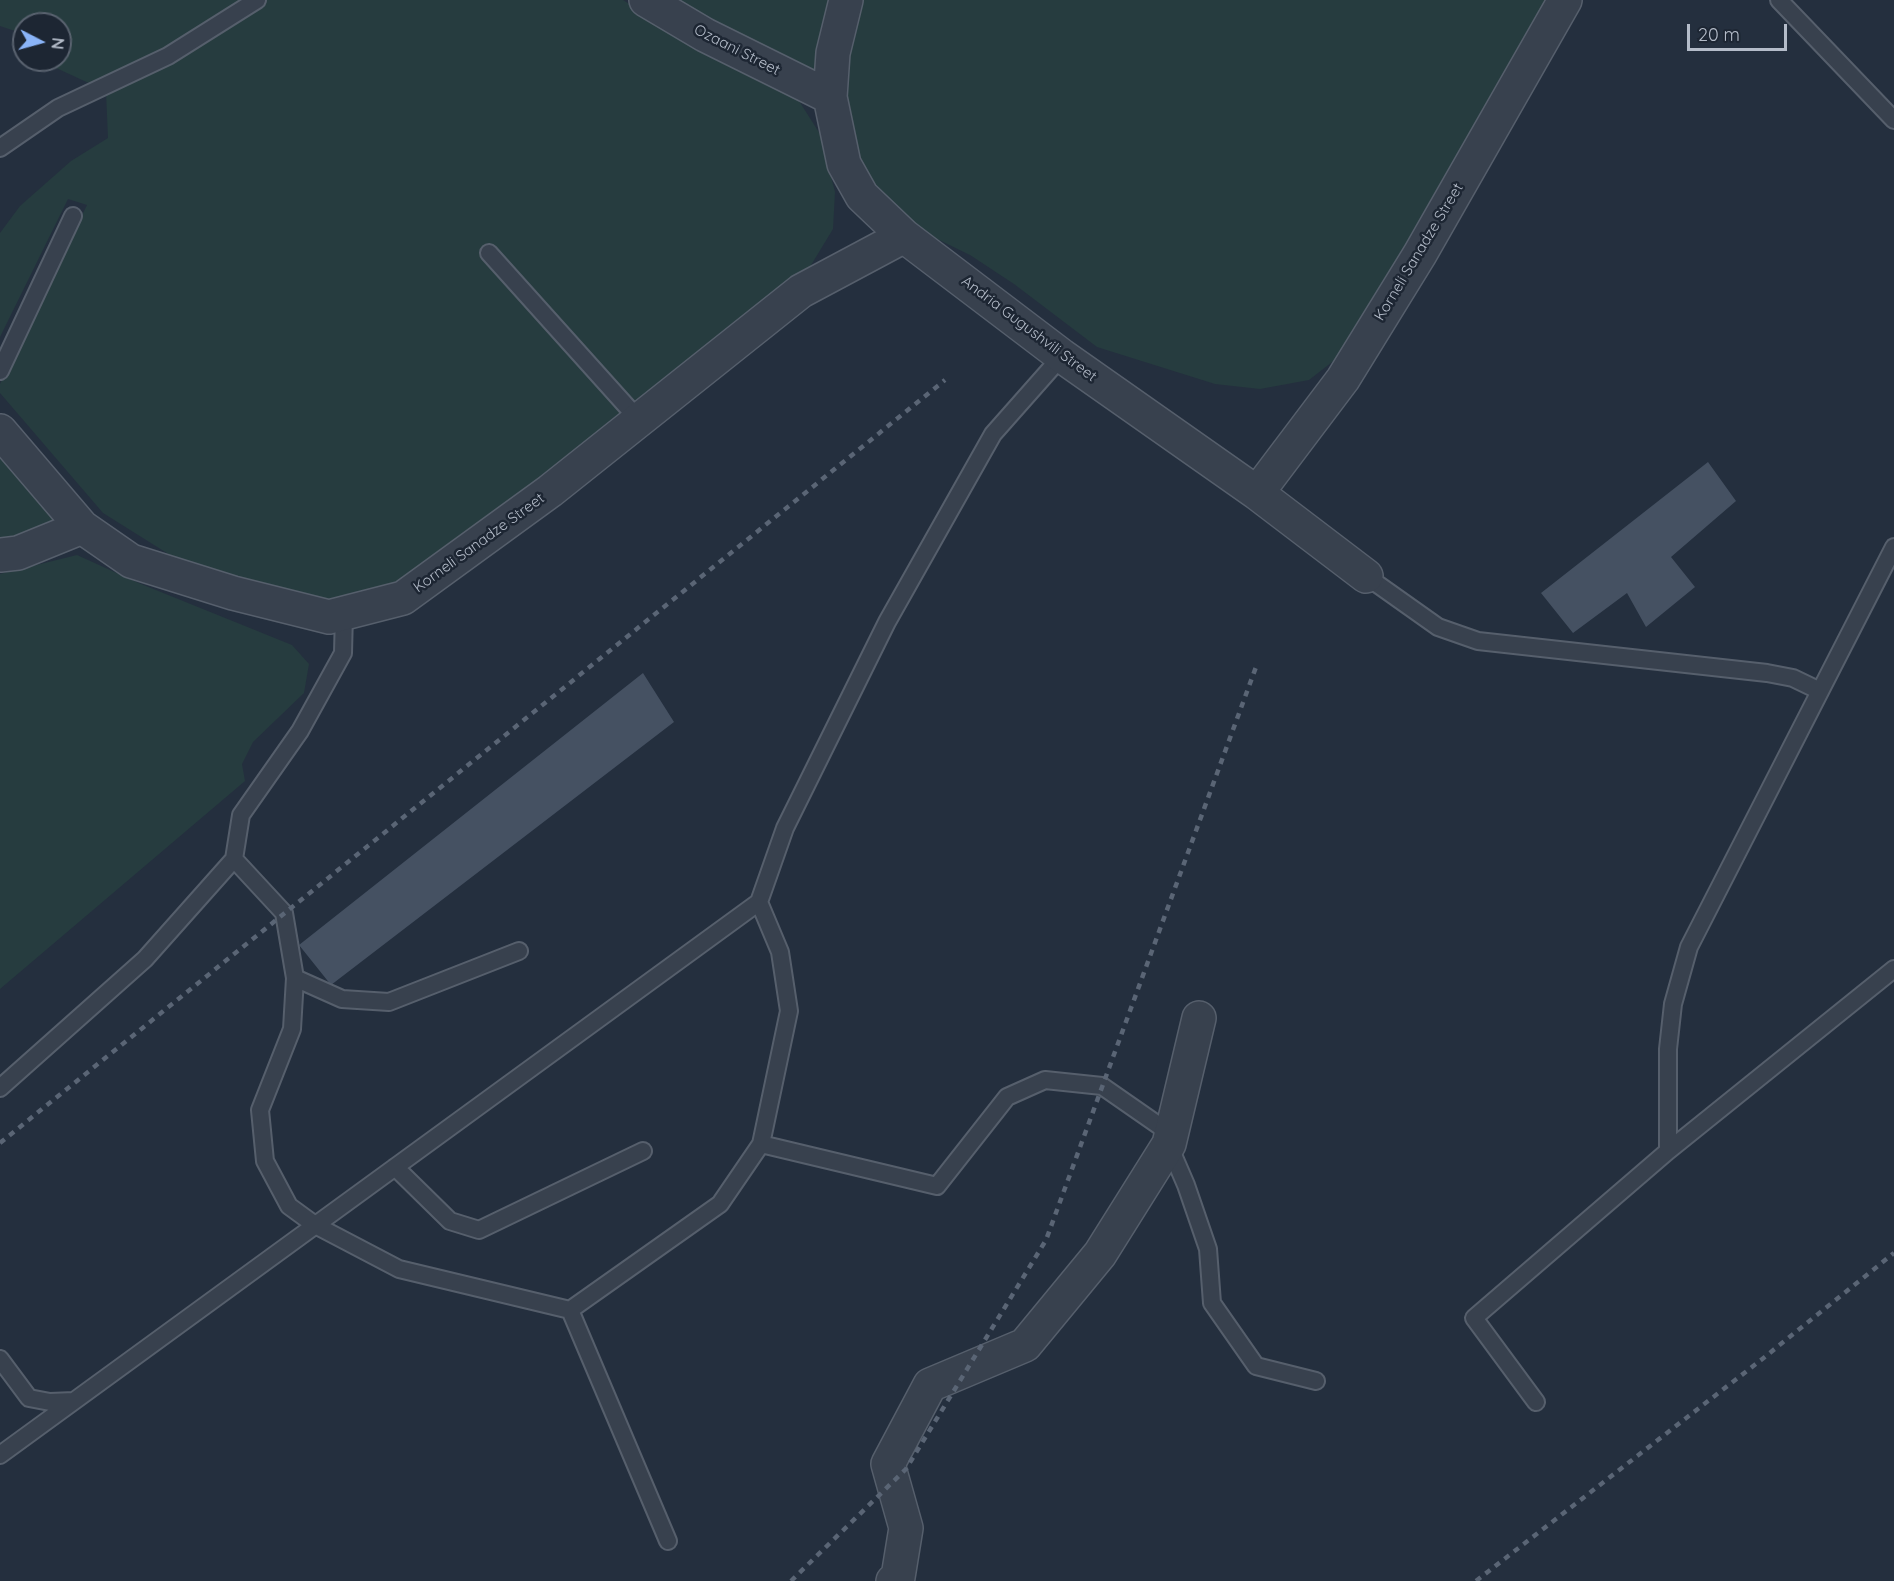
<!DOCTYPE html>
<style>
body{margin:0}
#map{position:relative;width:1894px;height:1581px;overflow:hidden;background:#242f3e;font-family:Quicksand,sans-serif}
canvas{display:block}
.north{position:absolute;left:12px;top:12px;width:60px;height:60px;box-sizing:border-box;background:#1d2633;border:2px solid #59626f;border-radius:50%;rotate:96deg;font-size:16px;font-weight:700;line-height:24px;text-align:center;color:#b4bcc9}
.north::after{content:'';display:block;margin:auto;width:21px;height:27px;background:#8ab4f8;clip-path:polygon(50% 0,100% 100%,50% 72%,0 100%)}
.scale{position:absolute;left:1687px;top:24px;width:100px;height:27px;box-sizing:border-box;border:3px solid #b4bcc9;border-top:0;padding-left:8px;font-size:18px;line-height:21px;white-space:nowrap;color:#b4bcc9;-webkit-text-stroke:4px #1d2633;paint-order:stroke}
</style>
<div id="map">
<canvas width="1894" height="1581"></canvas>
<div class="north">N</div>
<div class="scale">20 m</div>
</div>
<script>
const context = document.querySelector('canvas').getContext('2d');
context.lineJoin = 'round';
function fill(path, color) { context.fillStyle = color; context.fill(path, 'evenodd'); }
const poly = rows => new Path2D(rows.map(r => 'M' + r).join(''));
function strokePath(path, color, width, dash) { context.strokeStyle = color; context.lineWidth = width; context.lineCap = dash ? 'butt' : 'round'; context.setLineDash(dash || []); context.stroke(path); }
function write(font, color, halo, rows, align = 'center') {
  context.font = font + ' Quicksand,sans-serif'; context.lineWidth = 5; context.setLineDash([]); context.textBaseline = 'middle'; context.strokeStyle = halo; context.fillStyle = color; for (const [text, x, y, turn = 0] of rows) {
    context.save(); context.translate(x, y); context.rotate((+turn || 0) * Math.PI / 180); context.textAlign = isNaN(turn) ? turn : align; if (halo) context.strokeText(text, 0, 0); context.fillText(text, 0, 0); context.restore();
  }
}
fill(poly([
 [0,0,623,0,686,41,794,93,820,134,835,192,833,229,802,280,401,589,353,602,261,592,186,565,103,513,0,393,0,384,87,205,68,199,0,337,0,233,20,206,71,161,108,138,106,91,54,67,48,60,60,60,60,24,24,24,24,34,0,26],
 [671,0,834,0,816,70,793,67],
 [862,0,1549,0,1345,352,1309,380,1260,389,1215,384,1097,347,1014,284,970,255,933,237,896,214,870,188,848,145,843,103,851,40],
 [0,453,55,515,48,530,0,546],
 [77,555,141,584,292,645,309,664,304,693,253,742,242,764,245,781,0,989,0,574]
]), '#263c3f');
fill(poly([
 [1708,462,1736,501,1671,557,1695,587,1646,627,1627,593,1573,633,1541,593],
 [643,673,674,722,331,985,299,945]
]), '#455162');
const lane = poly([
 [1779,0,1894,120],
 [0,148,58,108,168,56,257,0],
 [489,253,639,420],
 [0,371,73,216],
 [1366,576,1438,627,1478,641,1767,673,1793,678,1820,691],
 [234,859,241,815,300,731,343,653,344,613],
 [295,978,342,999,389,1002,519,951],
 [0,1088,145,959,234,859,284,913,295,978,292,1029,260,1110,265,1161,289,1206,315,1225,399,1269,570,1310,720,1204,761,1144,789,1011,780,952,759,902],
 [761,1144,937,1186,1007,1097,1045,1080,1102,1086,1161,1127,1186,1185,1208,1249,1212,1303,1256,1366,1316,1381],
 [1668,1151,1668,1049,1673,1004,1689,947,1894,547],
 [395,1167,450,1221,479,1230,643,1151],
 [570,1310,668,1541],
 [0,1359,29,1398,50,1402,74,1401],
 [1536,1402,1474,1318,1668,1151,1894,969],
 [0,1455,759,902,785,828,887,622,993,434,1062,356]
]);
const street = poly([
 [646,0,705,35,830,97],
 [846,0,833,53,830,97,844,164,862,196,904,236,1062,356,1257,493,1366,576],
 [0,431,82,527,131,561,233,593,329,617,403,598,550,491,801,291,904,236],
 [1257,493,1343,379,1420,254,1565,0],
 [0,555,18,553,82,527],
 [893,1581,898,1577,906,1528,888,1464,930,1385,1025,1345,1100,1254,1169,1144,1199,1018]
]);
strokePath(lane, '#565f6c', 20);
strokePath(street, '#565f6c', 36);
strokePath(lane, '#38414e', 16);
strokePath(street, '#38414e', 33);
strokePath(poly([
 [0,1143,945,380],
 [791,1581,906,1469,1046,1240,1256,667],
 [1476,1581,1761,1360,1894,1253]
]), '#5a6575', 4.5, [6, 6]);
write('15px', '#b4bcc9', '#1d2633', [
 ["Ozaani Street",737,50,27],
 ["Korneli Sanadze Street",1419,252,-59],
 ["Andria Gugushvili Street",1029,329,37],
 ["Korneli Sanadze Street",479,543,-36]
]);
</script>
